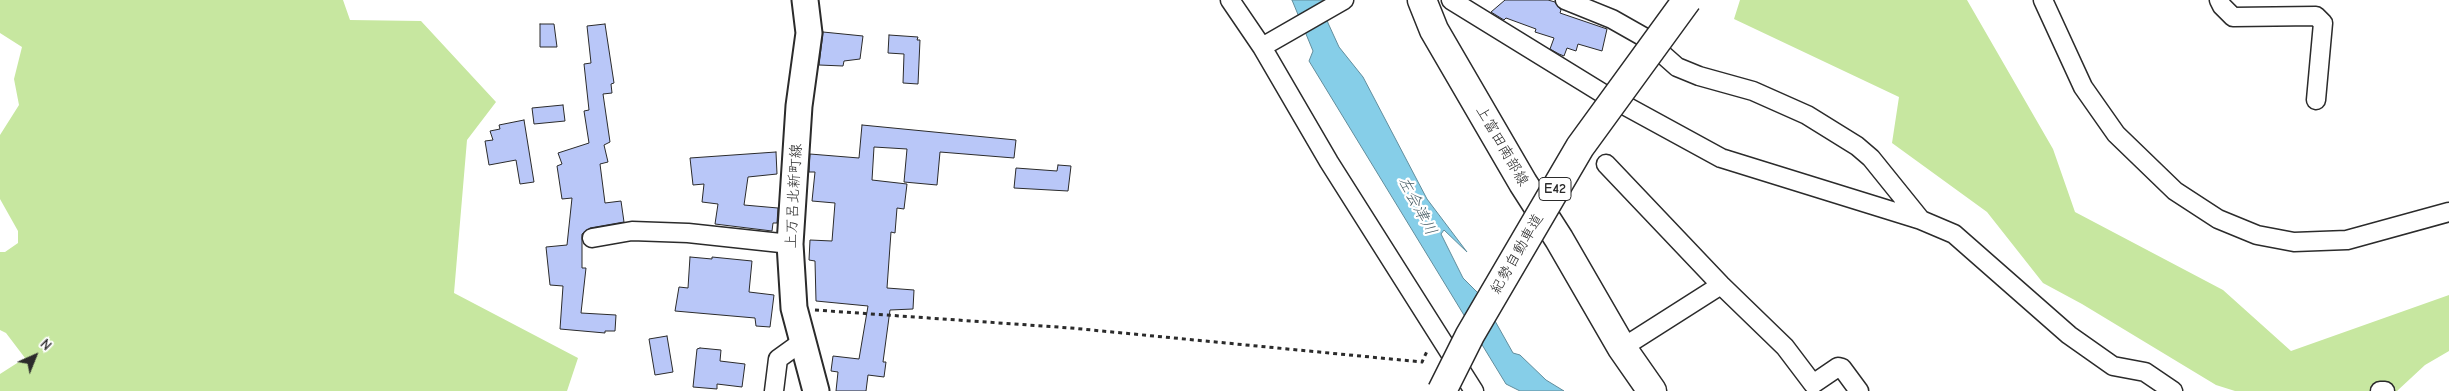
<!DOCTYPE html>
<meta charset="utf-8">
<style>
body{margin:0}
#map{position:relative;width:2449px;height:391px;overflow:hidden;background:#fff;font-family:"Comic Neue",sans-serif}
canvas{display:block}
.north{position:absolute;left:10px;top:331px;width:50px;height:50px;-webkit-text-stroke:4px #fff;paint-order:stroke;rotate:44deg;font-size:14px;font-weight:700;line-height:20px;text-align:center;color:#2b2b2b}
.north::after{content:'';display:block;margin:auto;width:18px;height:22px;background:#2b2b2b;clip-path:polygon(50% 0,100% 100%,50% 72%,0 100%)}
</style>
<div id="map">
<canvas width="2449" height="391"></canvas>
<div class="north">N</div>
</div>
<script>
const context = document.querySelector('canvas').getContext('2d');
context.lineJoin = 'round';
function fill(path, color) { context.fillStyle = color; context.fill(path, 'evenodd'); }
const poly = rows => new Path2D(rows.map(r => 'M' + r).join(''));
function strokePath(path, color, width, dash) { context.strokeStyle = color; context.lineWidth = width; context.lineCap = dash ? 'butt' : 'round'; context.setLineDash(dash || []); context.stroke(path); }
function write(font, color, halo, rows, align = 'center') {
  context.font = font + ' "Comic Neue","Klee One",sans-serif'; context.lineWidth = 4.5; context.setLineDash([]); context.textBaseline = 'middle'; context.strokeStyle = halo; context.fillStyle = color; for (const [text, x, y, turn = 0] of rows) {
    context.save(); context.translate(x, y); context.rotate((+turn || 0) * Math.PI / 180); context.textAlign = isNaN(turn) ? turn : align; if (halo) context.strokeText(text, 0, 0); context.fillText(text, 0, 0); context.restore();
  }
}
fill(poly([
 [0,0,343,0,350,20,421,21,496,102,467,140,454,293,578,358,567,391,0,391,0,374,25,358,6,333,0,330,0,252,5,252,18,243,18,231,0,199,0,135,19,105,14,79,22,47,0,33],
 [1740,0,1967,0,2053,149,2075,212,2223,290,2291,351,2449,295,2449,351,2425,365,2397,391,2235,391,2216,385,2082,304,2043,283,1987,212,1892,143,1899,97,1734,19]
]), '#c7e7a0');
const water = poly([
 [1292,0,1322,0,1328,23,1339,47,1363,77,1427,199,1467,252,1444,230,1441,234,1463,278,1481,296,1513,353,1520,355,1546,380,1564,391,1520,391,1506,384,1309,61,1313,51,1292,0]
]);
fill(water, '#86cee8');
strokePath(water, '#628d9c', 1);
const building = poly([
 [1505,0,1548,0,1555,2,1561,10,1560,13,1607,29,1602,51,1578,44,1576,51,1567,48,1564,56,1559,54,1550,49,1554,38,1535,32,1536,29,1506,18,1504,20,1491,12,1505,0],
 [540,24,554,24,557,47,540,47,540,24],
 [605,24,614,83,611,84,612,93,603,94,610,142,604,145,608,162,600,164,605,203,621,201,624,222,590,228,582,234,582,268,586,268,581,313,616,315,615,331,605,331,605,333,560,329,563,286,550,285,546,247,567,245,572,198,562,199,557,166,562,164,558,153,589,143,584,111,589,110,584,64,591,63,587,26,605,24],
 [823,32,863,36,860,59,844,61,843,66,819,65,823,32],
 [889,35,918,37,917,40,920,40,918,84,903,83,904,54,888,53,889,35],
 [563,105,565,121,534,124,532,108,563,105],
 [524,120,534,182,520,184,516,160,489,165,485,141,493,140,490,131,500,129,499,125,524,120],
 [862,125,1016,140,1014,158,940,152,937,185,904,182,907,149,874,147,872,180,907,184,904,209,897,208,895,233,891,232,887,288,914,290,913,309,890,310,883,362,886,362,884,377,868,375,866,391,836,391,838,372,831,371,833,356,859,359,868,306,816,301,815,261,809,260,810,240,832,241,835,203,812,201,815,172,809,172,810,154,859,158,862,125],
 [776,152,777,174,748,177,744,205,778,208,777,223,773,223,772,231,715,224,718,204,702,202,704,184,693,185,690,158,776,152],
 [1058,165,1071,166,1068,191,1014,188,1016,168,1057,171,1058,165],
 [690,257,712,259,712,257,752,261,749,292,774,295,770,327,756,326,755,318,675,311,679,287,688,288,690,257],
 [667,336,673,372,655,375,649,339,667,336],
 [700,348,721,350,720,361,745,364,742,387,717,384,717,389,693,387,697,349,700,348]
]);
fill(building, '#b9c7f8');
strokePath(building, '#2b2b2b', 1);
const minor = poly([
 [1230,0,1262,47,1329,162,1474,391],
 [1451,0,1602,93,1721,158,1921,220,1954,234,2069,335,2113,366,2145,372,2173,391],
 [1565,0,1612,19,1642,36,1677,67,1699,76,1753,91,1807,115,1857,146,1871,158,1921,220],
 [2043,0,2083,87,2116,134,2175,191,2218,219,2257,235,2294,242,2347,240,2449,212],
 [2219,0,2222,6,2233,17,2316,16,2323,23,2316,100],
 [1262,47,1344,0],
 [1606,164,1721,285,1785,347,1813,384,1838,367,1842,368,1859,391],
 [592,238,632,231,688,233,790,244],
 [1622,348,1721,285],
 [774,391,778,359,803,341],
 [2380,391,2385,391]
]);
const secondary = poly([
 [805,0,809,33,799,106,790,244,794,308,816,391]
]);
const primary = poly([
 [1422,0,1434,30,1523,183,1559,239,1622,348,1652,391]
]);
strokePath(minor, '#2b2b2b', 21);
strokePath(secondary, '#2b2b2b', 29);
strokePath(primary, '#2b2b2b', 31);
strokePath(poly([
 [815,310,1071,328,1422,362,1428,349]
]), '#2b2b2b', 3, [4, 4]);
strokePath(minor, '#fff', 18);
strokePath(secondary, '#fff', 25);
strokePath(primary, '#fff', 28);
const motorwayBridge = poly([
 [1442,391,1470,335,1580,147,1687,0]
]);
strokePath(motorwayBridge, '#2b2b2b', 31, []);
strokePath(motorwayBridge, '#fff', 28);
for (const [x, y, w] of [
 [1555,189,32]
]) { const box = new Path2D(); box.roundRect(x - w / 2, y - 11.5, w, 23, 4); context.fillStyle = '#fff'; context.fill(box); strokePath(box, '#2b2b2b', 1); }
write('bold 14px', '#2b2b2b', null, [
 ["E42",1555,189]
]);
write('15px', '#2b2b2b', '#fff', [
 ["上富田南部線",1502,146,60],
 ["上万呂北新町線",794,196,-87],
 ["紀勢自動車道",1517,254,-60]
]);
write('italic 16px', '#465c64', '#fff', [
 ["左会津川",1417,206,62]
]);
</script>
